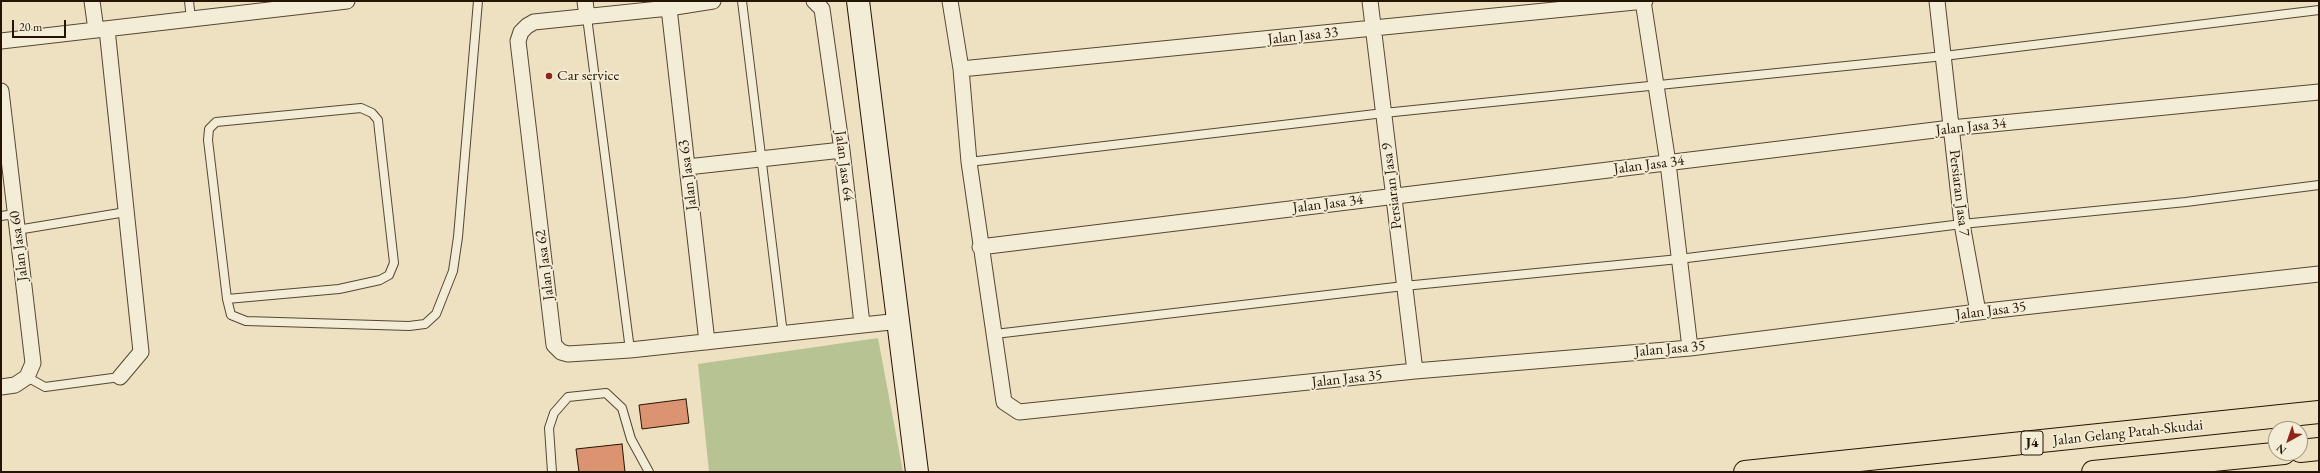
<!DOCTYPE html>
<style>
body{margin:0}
#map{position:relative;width:2320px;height:473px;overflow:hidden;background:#ede1c1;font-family:"EB Garamond",serif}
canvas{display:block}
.frame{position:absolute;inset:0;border:2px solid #251401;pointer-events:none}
.north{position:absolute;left:2268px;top:421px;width:40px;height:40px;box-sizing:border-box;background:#f3ecd7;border:1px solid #a19681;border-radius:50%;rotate:220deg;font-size:11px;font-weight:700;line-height:16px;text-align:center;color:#251401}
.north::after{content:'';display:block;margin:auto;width:14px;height:18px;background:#8f2418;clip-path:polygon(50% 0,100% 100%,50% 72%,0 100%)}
.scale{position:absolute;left:12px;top:20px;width:54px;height:18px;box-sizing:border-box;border:2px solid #251401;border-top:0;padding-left:5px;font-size:12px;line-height:14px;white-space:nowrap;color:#251401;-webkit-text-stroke:3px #f3ecd7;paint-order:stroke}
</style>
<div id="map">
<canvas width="2320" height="473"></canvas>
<div class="frame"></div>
<div class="north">N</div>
<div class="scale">20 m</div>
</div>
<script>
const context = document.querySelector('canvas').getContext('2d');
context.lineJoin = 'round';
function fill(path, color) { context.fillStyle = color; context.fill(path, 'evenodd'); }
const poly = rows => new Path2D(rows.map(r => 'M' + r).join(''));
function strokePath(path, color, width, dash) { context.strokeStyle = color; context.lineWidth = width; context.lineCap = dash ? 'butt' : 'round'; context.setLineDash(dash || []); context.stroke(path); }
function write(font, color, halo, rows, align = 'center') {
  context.font = font + ' "EB Garamond",serif'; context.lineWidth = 3.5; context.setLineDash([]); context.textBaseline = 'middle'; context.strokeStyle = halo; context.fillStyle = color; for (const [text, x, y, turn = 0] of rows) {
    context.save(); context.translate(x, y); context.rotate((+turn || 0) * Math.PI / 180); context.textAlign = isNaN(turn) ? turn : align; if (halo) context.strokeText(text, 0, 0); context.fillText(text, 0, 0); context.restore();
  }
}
fill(poly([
 [878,338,903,472,709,472,698,364]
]), '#b8c393');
const building = poly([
 [686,399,689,423,642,429,639,405,686,399],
 [622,444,625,472,579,472,576,449,622,444]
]);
fill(building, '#db9372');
strokePath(building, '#251401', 1);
const lane = poly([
 [189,1,191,19],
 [742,1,783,334],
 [587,17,630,350],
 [969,162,1384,113,1944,56,2319,10],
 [1,216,15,214],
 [17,230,126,212],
 [227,299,339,289,380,280,389,275,394,263,379,130,378,120,372,113,361,108,216,122,209,129,208,140,227,299,231,315,246,321,409,326,425,324,436,314,453,271,458,237,478,1],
 [995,334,1404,286,1679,259,1962,224,2186,202,2319,185],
 [27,377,45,387,120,377],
 [552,472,549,428,554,413,568,397,606,393,622,408,631,439,649,472]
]);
const street = poly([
 [92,1,96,30],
 [585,1,587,17],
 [713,1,669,8,534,22,527,26,521,32,518,41,554,345,561,352,568,354,630,350,900,321],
 [814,1,822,9,842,150,862,324],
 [950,1,961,69,969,162,1004,402,1019,412,1415,371,1690,348,1978,312,2319,274],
 [1370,1,1415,371],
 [1643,1,1668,163,1690,348],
 [1937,1,1962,224,1978,312],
 [669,8,707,342],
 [107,29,141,352,120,377],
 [1,41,347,1],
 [961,69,1645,1],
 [1,91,33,363,27,377,15,385,1,387],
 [687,167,842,150],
 [980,247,1951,128,2319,92]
]);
const secondary = poly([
 [858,1,917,472]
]);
const primary = poly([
 [2300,451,2319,449],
 [1745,472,2319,412],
 [2093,472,2284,453]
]);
strokePath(lane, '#574731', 10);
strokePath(street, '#574731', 17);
strokePath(secondary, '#251401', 24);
strokePath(primary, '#251401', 24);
strokePath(lane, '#f3ecd7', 8);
strokePath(street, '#f3ecd7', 15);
strokePath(secondary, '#f3ecd7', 22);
strokePath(primary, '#ede1c1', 22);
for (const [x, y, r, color] of [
 [549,76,4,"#8f2418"]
]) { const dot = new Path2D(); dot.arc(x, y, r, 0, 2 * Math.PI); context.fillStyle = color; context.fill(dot); strokePath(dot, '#f3ecd7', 1.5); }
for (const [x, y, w] of [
 [2032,443,22]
]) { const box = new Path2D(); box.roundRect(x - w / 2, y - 12, w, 24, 3); context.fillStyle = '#f3ecd7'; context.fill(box); strokePath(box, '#251401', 1); }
write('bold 14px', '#251401', null, [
 ["J4",2032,443]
]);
write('15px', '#251401', '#f3ecd7', [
 ["Jalan Jasa 33",1303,36,-6],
 ["Jalan Jasa 34",1971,127,-6],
 ["Jalan Jasa 34",1649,165,-7],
 ["Jalan Jasa 64",844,166,83],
 ["Jalan Jasa 63",688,175,-97],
 ["Persiaran Jasa 9",1392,186,-97],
 ["Persiaran Jasa 7",1959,193,83],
 ["Jalan Jasa 34",1328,204,-7],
 ["Jalan Jasa 60",19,246,-97],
 ["Jalan Jasa 62",545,265,-97],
 ["Jalan Jasa 35",1991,311,-7],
 ["Jalan Jasa 35",1670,349,-5],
 ["Jalan Jasa 35",1347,379,-6],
 ["Jalan Gelang Patah-Skudai",2128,433,-6]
]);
write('15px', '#251401', '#f3ecd7', [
 ["Car service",557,76]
], 'left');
</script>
